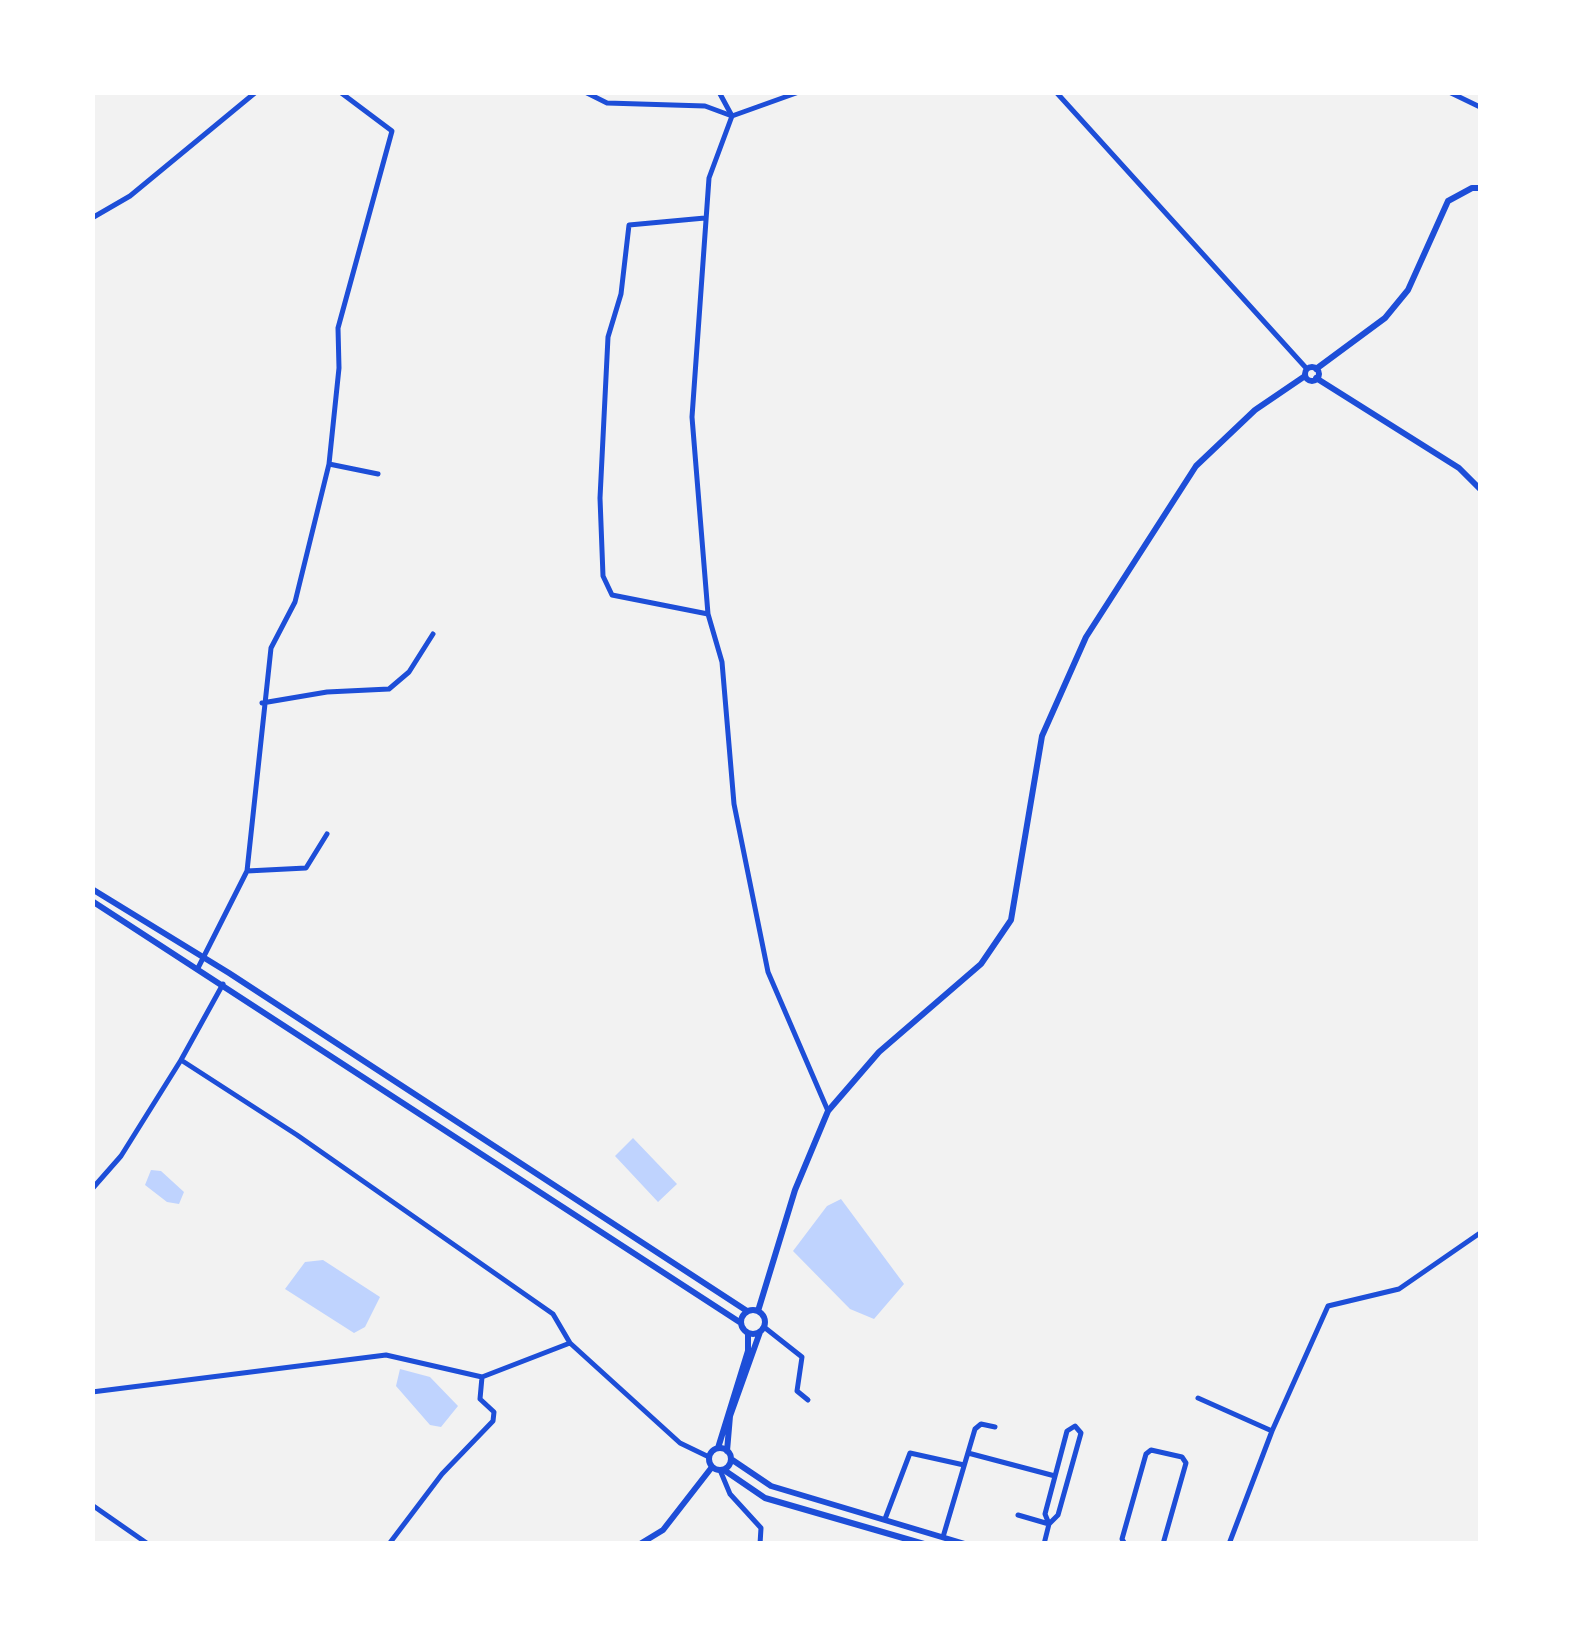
<!DOCTYPE html>
<style>
body{margin:0}
#map{position:relative;width:1573px;height:1636px;overflow:hidden;background:#f2f2f2;font-family:Georgia,serif}
canvas{display:block}
.frame{position:absolute;inset:0;border:95px solid #fff;pointer-events:none}
</style>
<div id="map">
<canvas width="1573" height="1636"></canvas>
<div class="frame"></div>
</div>
<script>
const context = document.querySelector('canvas').getContext('2d');
context.lineJoin = 'round';
function fill(path, color) { context.fillStyle = color; context.fill(path, 'evenodd'); }
const poly = rows => new Path2D(rows.map(r => 'M' + r).join(''));
function strokePath(path, color, width, dash) { context.strokeStyle = color; context.lineWidth = width; context.lineCap = dash ? 'butt' : 'round'; context.setLineDash(dash || []); context.stroke(path); }
fill(poly([
 [633,1138,677,1184,658,1202,615,1156],
 [151,1170,161,1171,184,1192,179,1204,167,1202,145,1185],
 [841,1199,904,1284,874,1319,850,1309,793,1251,827,1206],
 [323,1260,380,1297,365,1327,354,1333,285,1289,305,1262],
 [400,1369,430,1377,458,1406,441,1427,430,1425,396,1386]
]), '#bfd3fe');
strokePath(poly([
 [585,92,607,103,705,106,732,116,709,178,692,417,708,614,722,662,734,804,768,972,828,1111],
 [92,218,130,196,256,92],
 [705,218,629,225,621,294,608,337,600,498,603,576,612,595,708,614],
 [329,464,378,474],
 [262,703,327,692,389,689,409,672,433,634],
 [247,871,306,868,327,834],
 [198,968,247,871,271,648,295,602,329,464,339,368,338,328,392,131,340,92],
 [223,984,181,1060,297,1135,553,1314,570,1343],
 [92,1189,121,1156,181,1060],
 [764,1327,802,1357,797,1391,808,1400],
 [92,1392,386,1355,482,1377,570,1343,680,1443,709,1457],
 [1198,1398,1272,1431],
 [968,1453,1055,1476],
 [720,1470,730,1494,761,1528,760,1544],
 [92,1505,148,1544],
 [1018,1515,1049,1524],
 [885,1519,910,1453,964,1465],
 [943,1537,975,1429,981,1424,995,1427],
 [389,1544,442,1474,493,1421,494,1412,480,1399,482,1377],
 [1044,1544,1049,1524,1045,1514,1067,1431,1075,1426,1081,1433,1058,1515,1049,1524],
 [1125,1544,1122,1539,1146,1454,1151,1450,1182,1457,1186,1463,1163,1544],
 [1229,1544,1272,1431,1328,1306,1399,1289,1480,1233]
]), '#1d4ed8', 5);
strokePath(poly([
 [719,92,732,116,799,92],
 [1056,92,1307,369],
 [1449,92,1480,107]
]), '#1d4ed8', 5);
strokePath(poly([
 '1305 374a7 7 0 1 1 14 0a7 7 0 1 1-14 0Z',
 [1316,369,1385,318,1408,290,1448,201,1472,188,1480,188],
 [1316,378,1459,468,1480,489],
 [92,889,229,973,747,1311],
 [92,901,741,1323],
 '741 1322a12 12 0 1 1 24 0a12 12 0 1 1-24 0Z',
 [758,1311,795,1190,828,1111,879,1052,981,964,1011,920,1042,736,1086,637,1196,466,1255,410,1305,376],
 '709 1459a11 11 0 1 1 22 0a11 11 0 1 1-22 0Z',
 [718,1448,748,1351,748,1333],
 [727,1451,730,1416,760,1332],
 [731,1459,771,1486,965,1544],
 [724,1470,765,1498,924,1544],
 [640,1544,663,1530,712,1467]
]), '#1d4ed8', 6);
</script>
